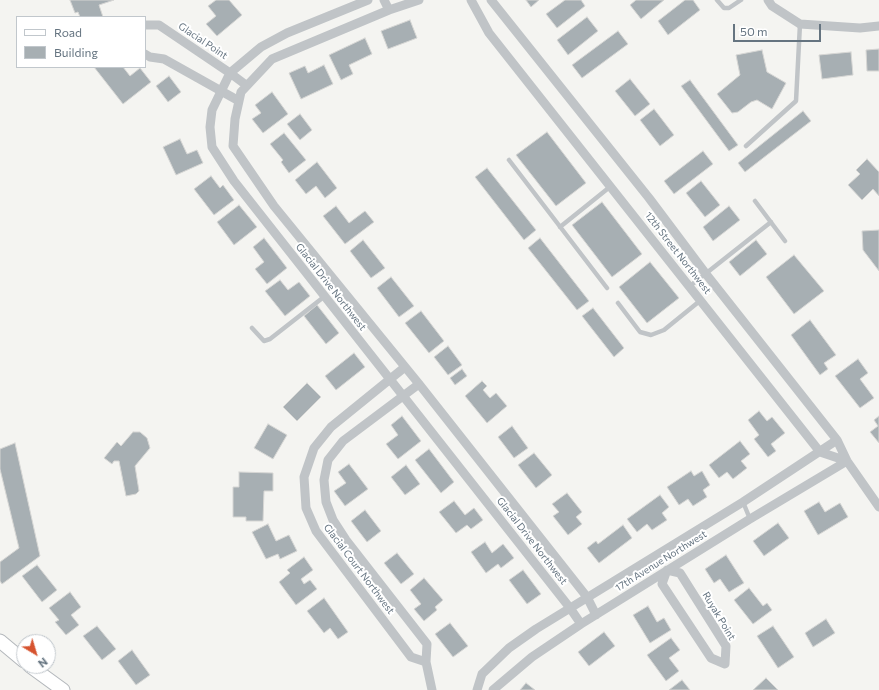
<!DOCTYPE html>
<style>
body{margin:0}
#map{position:relative;width:879px;height:690px;overflow:hidden;background:#f4f4f1;font-family:Commissioner,sans-serif}
canvas{display:block}
.legend{position:absolute;left:16px;top:16px;width:130px;height:52px;box-sizing:border-box;background:#fff;border:1px solid #c1c7cc;margin:0;padding:5px 7px;list-style:none;font-size:12px;color:#657480}
.legend li{display:flex;align-items:center;gap:8px;height:20px}
.legend b{width:20px;border:1px solid #c1c7cc}
.north{position:absolute;left:16px;top:634px;width:40px;height:40px;box-sizing:border-box;background:#fff;border:1px solid #c1c7cc;border-radius:50%;rotate:142deg;font-size:11px;font-weight:700;line-height:16px;text-align:center;color:#657480}
.north::after{content:'';display:block;margin:auto;width:14px;height:18px;background:#d6532f;clip-path:polygon(50% 0,100% 100%,50% 72%,0 100%)}
.scale{position:absolute;left:733px;top:24px;width:88px;height:18px;box-sizing:border-box;border:2px solid #657480;border-top:0;padding-left:5px;font-size:12px;line-height:14px;white-space:nowrap;color:#657480;-webkit-text-stroke:3px #fff;paint-order:stroke}
</style>
<div id="map">
<canvas width="879" height="690"></canvas>
<ul class="legend">
<li><b style="height:5px;background:#fff"></b>Road</li>
<li><b style="height:11px;background:#a7afb3"></b>Building</li>
</ul>
<div class="north">N</div>
<div class="scale">50 m</div>
</div>
<script>
const context = document.querySelector('canvas').getContext('2d');
context.lineJoin = 'round';
function fill(path, color) { context.fillStyle = color; context.fill(path, 'evenodd'); }
const poly = rows => new Path2D(rows.map(r => 'M' + r).join(''));
function strokePath(path, color, width, dash) { context.strokeStyle = color; context.lineWidth = width; context.lineCap = dash ? 'butt' : 'round'; context.setLineDash(dash || []); context.stroke(path); }
function write(font, color, halo, rows, align = 'center') {
  context.font = font + ' Commissioner,sans-serif'; context.lineWidth = 4; context.setLineDash([]); context.textBaseline = 'middle'; context.strokeStyle = halo; context.fillStyle = color; for (const [text, x, y, turn = 0] of rows) {
    context.save(); context.translate(x, y); context.rotate((+turn || 0) * Math.PI / 180); context.textAlign = isNaN(turn) ? turn : align; if (halo) context.strokeText(text, 0, 0); context.fillText(text, 0, 0); context.restore();
  }
}
const building = poly([
 [70,0,114,0,99,5,103,17,80,17,78,12,75,13,70,0],
 [216,0,229,0,242,15,217,36,206,24,216,16,208,6,216,0],
 [526,0,539,0,531,7,526,0],
 [565,0,581,0,585,6,557,28,546,14,565,0],
 [636,0,664,0,641,19,630,5,636,0],
 [685,0,693,0,700,10,668,35,658,21,685,0],
 [587,17,598,31,568,55,557,40,587,17],
 [410,20,417,38,388,49,381,31,410,20],
 [618,31,628,44,582,78,572,65,618,31],
 [365,38,372,54,349,65,353,74,341,80,329,55,365,38],
 [879,49,879,71,867,71,866,50,879,49],
 [762,50,767,72,786,83,772,109,757,100,751,102,738,112,732,113,717,94,740,75,736,55,762,50],
 [851,52,853,75,822,79,819,55,851,52],
 [324,65,333,84,301,99,289,73,305,66,308,73,324,65],
 [94,67,123,67,130,76,140,68,151,82,123,104,94,67],
 [169,76,181,92,168,102,156,86,169,76],
 [630,79,650,104,635,116,615,91,630,79],
 [690,80,738,145,729,151,681,86,690,80],
 [272,92,288,114,263,133,252,119,261,113,255,105,272,92],
 [654,109,674,135,660,146,640,120,654,109],
 [803,111,811,121,745,172,738,163,803,111],
 [300,114,312,130,300,140,287,124,300,114],
 [547,132,586,183,556,206,516,155,547,132],
 [284,133,306,160,289,173,281,162,283,160,270,144,284,133],
 [180,139,187,154,197,150,203,163,176,175,163,147,180,139],
 [703,151,713,164,674,194,664,181,703,151],
 [867,159,879,172,879,196,873,189,862,200,848,185,860,174,856,170,867,159],
 [317,162,337,188,325,198,316,186,306,194,295,180,317,162],
 [487,168,536,230,524,240,475,177,487,168],
 [211,176,220,188,223,185,234,200,214,215,194,189,211,176],
 [701,181,720,205,705,217,686,193,701,181],
 [602,202,642,254,612,277,572,225,602,202],
 [239,205,257,227,234,245,217,222,239,205],
 [336,206,349,223,365,211,374,222,345,244,323,216,336,206],
 [729,206,740,220,713,241,703,227,729,206],
 [879,230,879,271,863,250,862,231,879,230],
 [264,238,287,268,267,284,255,269,264,262,253,247,264,238],
 [540,238,589,301,577,310,528,248,540,238],
 [363,240,385,268,371,278,350,251,363,240],
 [756,240,767,254,740,276,729,262,756,240],
 [794,255,824,291,794,314,766,277,794,255],
 [650,262,679,298,647,323,619,287,650,262],
 [391,277,414,306,399,317,377,288,391,277],
 [280,280,288,290,299,282,310,296,285,316,265,291,280,280],
 [317,305,339,333,326,344,304,316,317,305],
 [593,308,624,348,614,357,582,316,593,308],
 [421,311,444,341,429,353,405,323,421,311],
 [810,320,836,355,824,363,828,369,820,375,791,335,810,320],
 [448,346,462,365,448,375,434,357,448,346],
 [354,353,365,367,336,390,325,376,354,353],
 [858,359,868,373,860,379,874,398,860,408,835,376,858,359],
 [462,369,467,376,455,385,450,378,462,369],
 [482,381,487,386,483,390,490,398,496,393,507,406,487,423,465,396,482,381],
 [307,383,321,397,297,421,283,407,307,383],
 [759,411,767,421,772,417,785,433,771,444,776,451,768,457,754,439,759,435,748,420,759,411],
 [402,416,421,441,398,459,386,444,398,435,391,425,402,416],
 [879,416,879,443,870,432,878,426,874,420,879,416],
 [268,424,287,435,273,459,254,448,268,424],
 [512,426,528,448,514,458,498,437,512,426],
 [133,432,140,432,147,438,150,448,135,466,139,491,136,494,126,496,119,461,114,461,112,464,104,458,117,442,121,446,133,432],
 [740,441,750,454,741,461,747,468,733,479,727,472,719,478,709,465,740,441],
 [15,443,40,556,2,584,0,581,0,562,19,548,0,469,0,449,15,443],
 [429,449,454,482,441,493,415,460,429,449],
 [534,453,552,475,536,488,518,465,534,453],
 [349,464,368,489,345,506,334,491,346,483,338,472,349,464],
 [406,465,420,484,405,495,391,477,406,465],
 [691,471,694,476,702,471,710,485,703,490,707,497,693,506,688,499,679,505,667,487,691,471],
 [239,472,273,473,273,491,264,491,263,521,246,521,246,517,233,517,233,487,239,487,239,472],
 [567,493,582,512,576,517,582,524,568,535,553,516,559,512,552,504,567,493],
 [660,495,669,507,662,513,667,520,652,530,647,524,637,532,627,519,660,495],
 [454,501,465,515,474,508,483,520,471,529,467,525,456,533,439,512,454,501],
 [819,502,825,512,840,503,848,517,818,535,804,511,819,502],
 [365,510,381,531,367,542,351,521,365,510],
 [778,523,789,538,764,556,753,541,778,523],
 [268,524,276,541,289,535,297,551,280,559,278,554,266,559,252,532,268,524],
 [623,525,632,538,599,563,587,548,596,541,598,544,623,525],
 [485,542,492,553,503,544,514,558,501,568,498,564,486,573,471,552,485,542],
 [397,553,414,574,401,584,384,563,397,553],
 [726,555,744,583,729,592,720,579,714,583,705,569,726,555],
 [304,557,313,570,301,579,304,584,310,580,317,589,296,605,279,582,290,573,287,570,304,557],
 [37,565,57,590,42,602,22,576,37,565],
 [523,570,541,594,527,604,509,580,523,570],
 [424,578,443,600,435,607,437,610,424,621,414,609,421,604,410,590,424,578],
 [749,588,763,606,767,603,772,610,753,624,734,600,749,588],
 [70,592,81,607,71,615,79,625,66,635,55,622,59,620,49,608,70,592],
 [324,598,348,632,338,639,330,628,324,633,307,611,324,598],
 [648,606,657,622,664,618,671,630,650,643,633,615,648,606],
 [826,619,835,633,813,647,805,633,826,619],
 [450,623,468,646,453,657,435,634,450,623],
 [97,626,116,649,102,660,83,636,97,626],
 [773,626,794,657,778,668,757,636,773,626],
 [604,632,615,646,589,666,578,652,604,632],
 [671,638,680,650,669,658,679,671,666,681,647,655,671,638],
 [132,650,150,675,136,685,118,661,132,650],
 [766,678,778,690,753,690,766,678],
 [682,680,690,690,669,690,682,680],
 [526,683,535,690,520,690,526,683]
]);
fill(building, '#a7afb3');
strokePath(building, '#d6d6d4', 1);
const secondary = poly([
 [0,641,24,661],
 [30,666,63,690]
]);
strokePath(secondary, '#b3b7bb', 15);
strokePath(poly([
 [717,0,724,8,729,8,741,0],
 [746,146,796,101,800,24],
 [509,160,607,288],
 [755,201,785,241],
 [560,227,611,186],
 [690,286,771,222],
 [618,303,640,332,651,335,664,330,701,300],
 [252,328,264,341,270,339,325,296],
 [743,502,750,519]
]), '#c0c4c7', 4.5);
strokePath(poly([
 [368,0,287,33,261,47,230,73,212,110,210,127,212,147,234,181,570,608,581,624],
 [384,0,389,10],
 [419,0,389,10,272,59,241,92,235,119,233,146,274,206,419,384,587,597,596,615],
 [471,0,489,33,820,452,847,461],
 [491,0,649,198,706,274,837,440,847,461,879,507],
 [768,0,772,6,800,24,860,28,879,26],
 [145,25,159,25,230,73,246,85],
 [145,54,150,57,164,59,239,101],
 [405,367,331,427,314,448,304,477,306,508,316,531,411,657,426,662],
 [419,384,343,441,328,460,324,480,326,502,333,520,346,540,427,644,426,662,432,690],
 [667,570,680,573,726,646,725,664,711,658,662,584,667,570],
 [477,690,482,674,509,648,536,629,743,502,837,440],
 [493,690,532,657,581,624,750,519,847,461]
]), '#c0c4c7', 9);
strokePath(secondary, '#fff', 13);
write('10px', '#657480', '#fff', [
 ["Glacial Point",203,41,34],
 ["12th Street Northwest",678,253,52],
 ["Glacial Drive Northwest",331,287,52],
 ["Glacial Drive Northwest",532,541,52],
 ["17th Avenue Northwest",661,561,-32],
 ["Glacial Court Northwest",359,569,53],
 ["Ruyak Point",719,616,59]
]);
</script>
